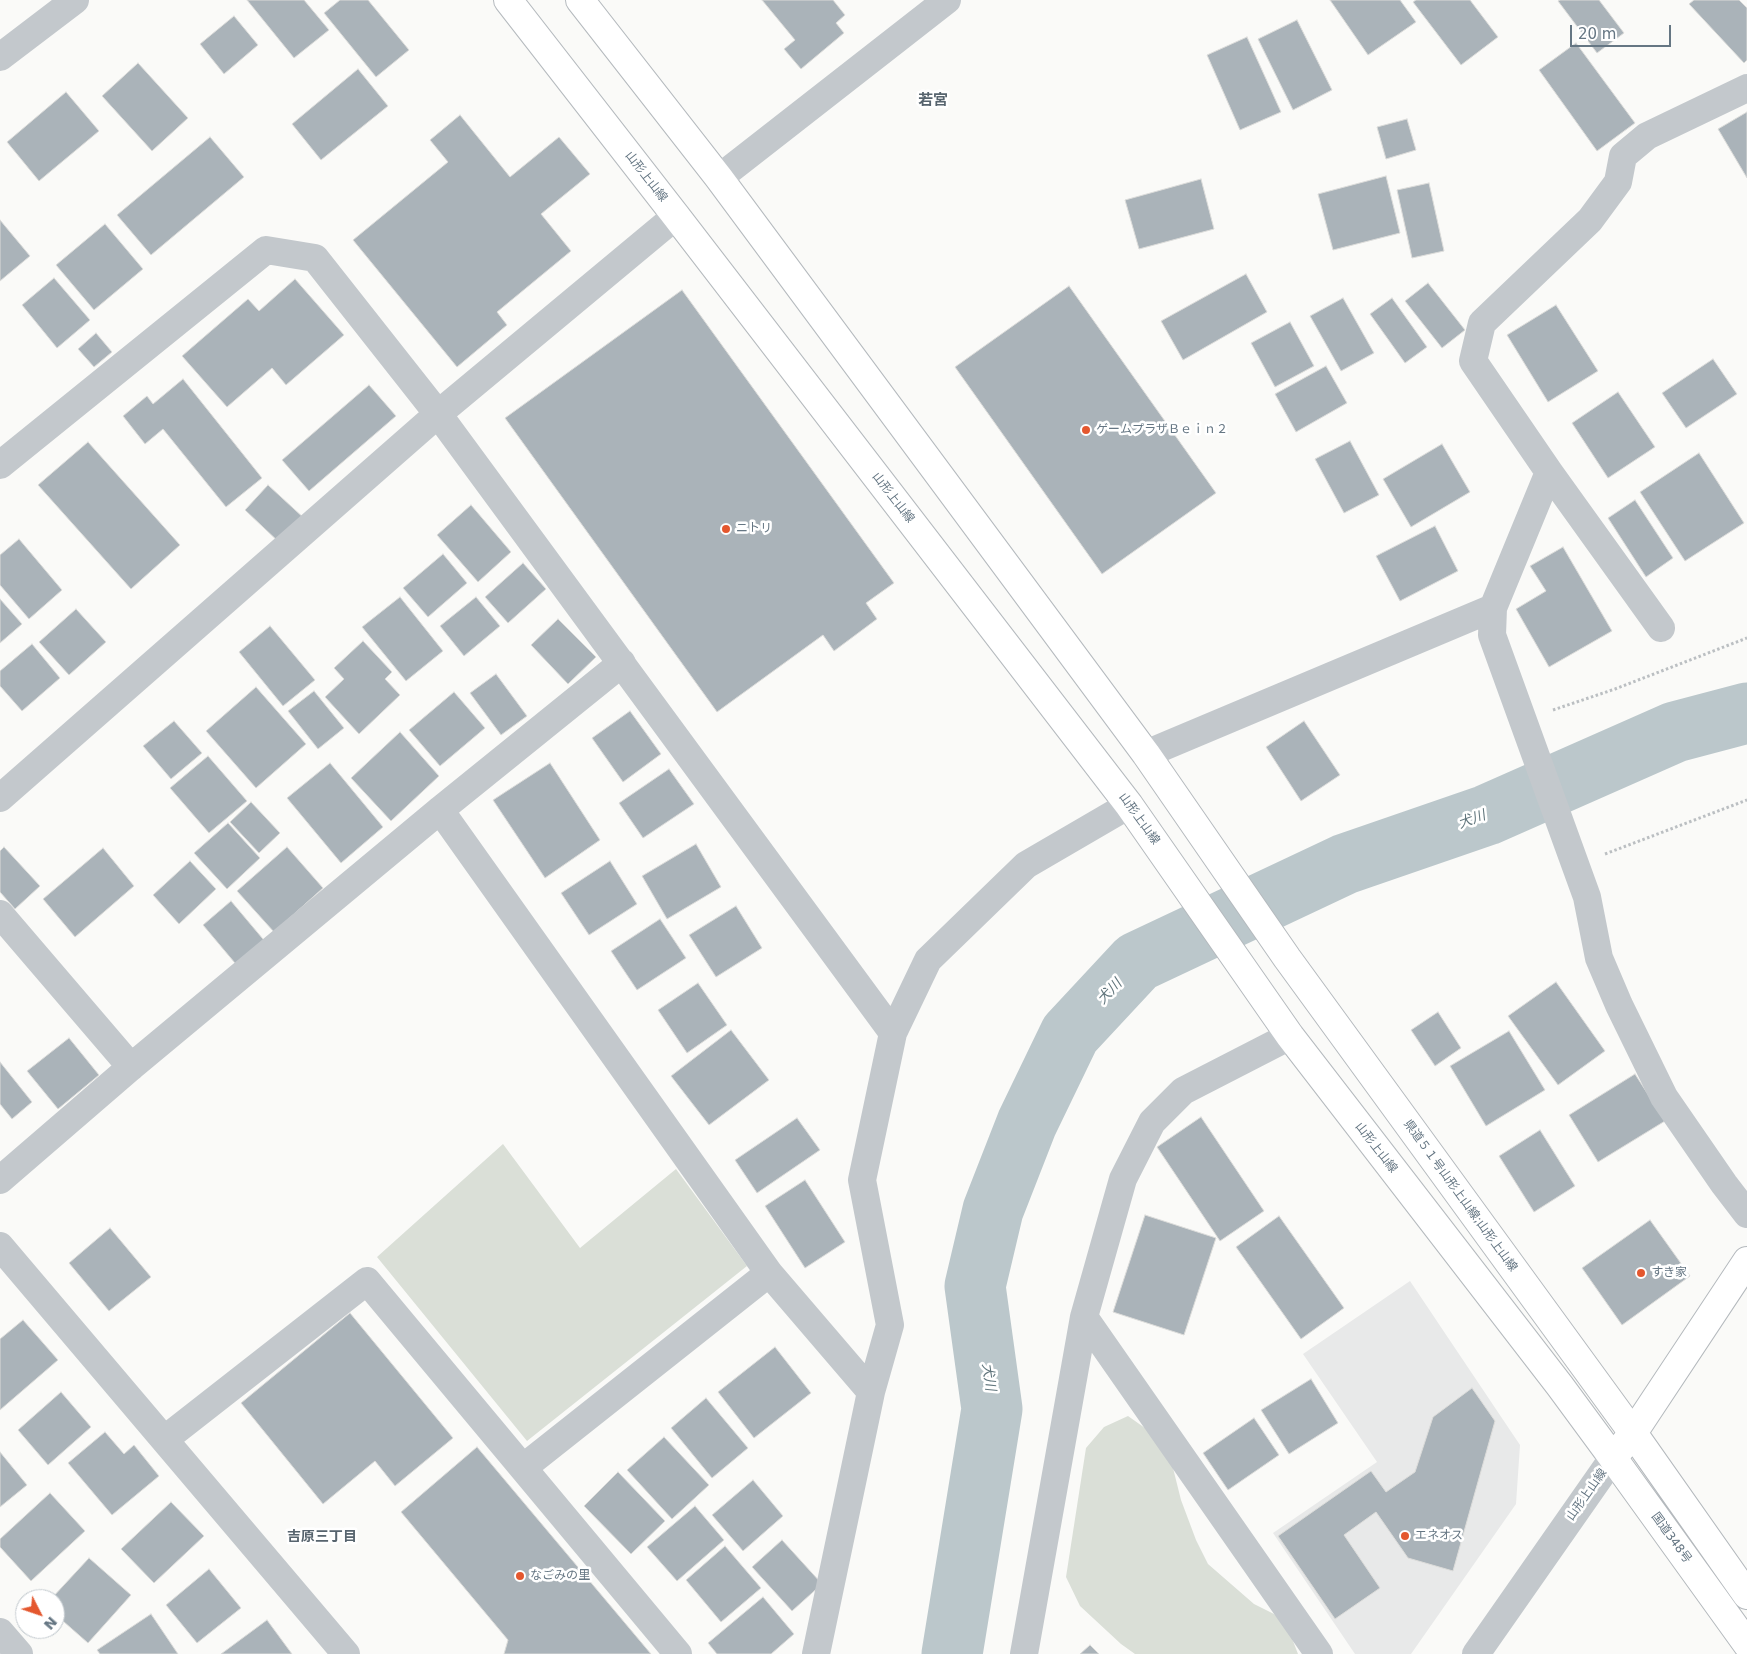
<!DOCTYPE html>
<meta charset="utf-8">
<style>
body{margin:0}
#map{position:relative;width:1747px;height:1654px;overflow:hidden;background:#fafaf8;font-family:"DejaVu Sans",sans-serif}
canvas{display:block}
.north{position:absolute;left:15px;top:1589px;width:50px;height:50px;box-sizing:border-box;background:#fff;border:1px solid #c1c8cd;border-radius:50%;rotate:131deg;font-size:14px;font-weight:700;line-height:20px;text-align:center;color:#657683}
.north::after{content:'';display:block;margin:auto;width:18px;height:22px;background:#e4572e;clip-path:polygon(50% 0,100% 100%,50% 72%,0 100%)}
.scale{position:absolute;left:1570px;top:25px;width:101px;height:22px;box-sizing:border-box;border:2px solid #657683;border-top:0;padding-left:6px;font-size:15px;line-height:18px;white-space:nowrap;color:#657683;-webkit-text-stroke:4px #fff;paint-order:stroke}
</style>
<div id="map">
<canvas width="1747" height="1654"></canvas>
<div class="north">N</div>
<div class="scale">20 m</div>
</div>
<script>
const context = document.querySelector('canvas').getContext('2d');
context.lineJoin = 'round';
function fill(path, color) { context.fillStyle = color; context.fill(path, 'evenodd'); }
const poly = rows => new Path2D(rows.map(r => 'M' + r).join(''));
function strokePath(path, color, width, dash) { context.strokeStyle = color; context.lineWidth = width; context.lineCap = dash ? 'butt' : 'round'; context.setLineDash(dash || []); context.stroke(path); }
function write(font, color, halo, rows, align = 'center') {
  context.font = font + ' "DejaVu Sans","Noto Sans JP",sans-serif'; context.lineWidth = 5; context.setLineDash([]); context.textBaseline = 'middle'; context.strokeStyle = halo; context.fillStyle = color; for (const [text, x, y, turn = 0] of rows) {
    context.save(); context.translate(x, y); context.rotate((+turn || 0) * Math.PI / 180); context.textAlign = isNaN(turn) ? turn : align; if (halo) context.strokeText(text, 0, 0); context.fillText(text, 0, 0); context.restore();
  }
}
fill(poly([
 [1410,1281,1520,1445,1516,1504,1411,1654,1355,1654,1273,1533,1377,1462,1303,1354]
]), '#e8e9e9');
fill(poly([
 [503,1144,580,1248,676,1169,747,1266,527,1441,377,1257],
 [1128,1416,1152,1433,1171,1460,1181,1500,1196,1540,1208,1564,1254,1604,1274,1614,1288,1628,1298,1654,1135,1654,1121,1644,1080,1606,1066,1577,1086,1448,1104,1427]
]), '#dadfd7');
strokePath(poly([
 [952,1654,992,1409,975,1286,993,1210,1027,1123,1070,1034,1137,962,1345,864,1487,815,1675,732,1747,713]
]), '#bbc7cb', 61);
const building = poly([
 [247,0,304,0,329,30,294,58,247,0],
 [340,0,368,0,409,50,376,77,324,13,340,0],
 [762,0,833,0,845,15,836,23,844,33,801,69,784,49,795,40,762,0],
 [1330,0,1400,0,1416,22,1368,55,1330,0],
 [1416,0,1470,0,1498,37,1461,65,1413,2,1416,0],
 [1560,0,1599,0,1624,33,1597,53,1558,1,1560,0],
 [1694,0,1739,0,1747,8,1747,60,1744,63,1689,4,1694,0],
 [234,16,258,45,224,74,200,44,234,16],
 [1297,20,1332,90,1293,110,1258,39,1297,20],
 [1247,37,1281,112,1240,130,1207,55,1247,37],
 [1576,43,1635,123,1597,151,1539,70,1576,43],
 [138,63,188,118,152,151,102,96,138,63],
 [358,69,388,106,321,160,292,124,358,69],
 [66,92,99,131,39,181,7,142,66,92],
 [1747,112,1747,178,1718,129,1747,112],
 [460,115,510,177,559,137,590,174,541,214,571,251,497,312,507,325,457,367,353,240,448,162,430,140,460,115],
 [1407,119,1416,150,1386,159,1377,127,1407,119],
 [210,137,244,177,151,255,117,215,210,137],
 [1386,176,1400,233,1333,250,1318,194,1386,176],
 [1201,179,1214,229,1139,249,1125,200,1201,179],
 [1429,183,1444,251,1412,258,1397,190,1429,183],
 [0,220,30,256,0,281,0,220],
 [105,224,143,269,94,310,56,265,105,224],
 [1246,274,1267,312,1183,360,1161,321,1246,274],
 [54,278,90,320,57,348,22,305,54,278],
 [295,279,344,335,286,385,272,368,227,407,182,356,248,299,259,311,295,279],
 [1428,283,1465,330,1442,348,1405,301,1428,283],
 [1069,286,1216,493,1102,574,955,367,1069,286],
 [682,290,894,583,866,603,877,619,834,651,823,635,717,712,505,418,682,290],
 [1343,298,1374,353,1341,371,1310,316,1343,298],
 [1392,298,1427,347,1405,363,1370,314,1392,298],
 [1556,305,1598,371,1548,402,1507,335,1556,305],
 [1290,322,1314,366,1275,387,1251,343,1290,322],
 [96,333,112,352,94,367,78,349,96,333],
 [1713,359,1737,394,1686,428,1662,393,1713,359],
 [1326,366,1347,403,1296,432,1275,394,1326,366],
 [183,379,262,478,226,507,163,429,145,444,123,416,147,396,153,404,183,379],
 [369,385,396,416,309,491,282,460,369,385],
 [1618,392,1655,447,1608,478,1572,423,1618,392],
 [1350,441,1379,495,1344,513,1315,459,1350,441],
 [88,442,180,545,131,589,38,485,88,442],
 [1442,444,1470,492,1411,527,1383,479,1442,444],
 [1699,453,1744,523,1685,561,1640,492,1699,453],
 [268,485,306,520,282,545,245,510,268,485],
 [1635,500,1673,558,1646,577,1608,518,1635,500],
 [471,505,511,552,478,582,437,535,471,505],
 [1435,526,1458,571,1400,601,1376,556,1435,526],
 [19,539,62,590,29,619,0,585,0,555,19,539],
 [1563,547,1612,631,1549,667,1516,609,1546,591,1530,566,1563,547],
 [443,554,467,583,428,617,403,588,443,554],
 [523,563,546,589,508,623,485,597,523,563],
 [400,597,443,651,406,681,362,627,400,597],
 [476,597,500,626,464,656,440,626,476,597],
 [0,599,22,624,0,643,0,599],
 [76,609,106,642,69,675,39,642,76,609],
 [558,619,596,657,568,684,531,645,558,619],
 [270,626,315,680,283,706,239,652,270,626],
 [363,641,392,672,385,679,400,695,359,734,325,697,344,679,334,668,363,641],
 [32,644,60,678,22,711,0,686,0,671,32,644],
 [496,674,527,716,501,735,470,693,496,674],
 [256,687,306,744,256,788,206,731,256,687],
 [314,691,344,728,318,749,288,711,314,691],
 [454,692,485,728,440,766,409,730,454,692],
 [630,711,661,754,623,782,592,738,630,711],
 [174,721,202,753,171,779,143,746,174,721],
 [1304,721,1340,775,1301,801,1266,747,1304,721],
 [400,732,439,776,391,821,351,778,400,732],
 [208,756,247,801,209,833,170,788,208,756],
 [330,763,383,827,341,863,287,798,330,763],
 [550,763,600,840,545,878,493,800,550,763],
 [669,769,694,804,643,838,619,803,669,769],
 [251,802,280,833,259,853,230,822,251,802],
 [228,823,260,858,227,889,194,853,228,823],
 [696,844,721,887,667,919,642,876,696,844],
 [4,847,40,886,15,909,0,892,0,851,4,847],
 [287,847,323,888,274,932,237,891,287,847],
 [103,848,134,886,75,937,43,899,103,848],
 [190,861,216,889,179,924,153,895,190,861],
 [610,861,637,904,589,935,561,893,610,861],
 [231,901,268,945,240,969,203,925,231,901],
 [736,906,762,948,716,977,689,935,736,906],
 [660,919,686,958,637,990,611,951,660,919],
 [1556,982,1605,1051,1558,1085,1508,1016,1556,982],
 [698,983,727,1025,687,1053,658,1010,698,983],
 [1438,1012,1461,1048,1435,1066,1411,1030,1438,1012],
 [731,1030,769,1080,709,1125,671,1076,731,1030],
 [1509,1031,1545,1090,1486,1126,1450,1066,1509,1031],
 [69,1038,99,1075,58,1109,27,1071,69,1038],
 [0,1062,32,1102,12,1119,0,1104,0,1062],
 [1635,1074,1665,1121,1598,1162,1569,1115,1635,1074],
 [1201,1117,1264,1211,1220,1241,1157,1147,1201,1117],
 [797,1118,820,1150,757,1193,735,1160,797,1118],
 [1540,1130,1575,1186,1534,1212,1499,1156,1540,1130],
 [805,1180,845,1242,805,1268,765,1206,805,1180],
 [1145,1215,1216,1238,1184,1335,1113,1312,1145,1215],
 [1279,1216,1344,1308,1301,1339,1236,1247,1279,1216],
 [1650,1220,1690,1276,1622,1325,1582,1268,1650,1220],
 [110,1228,151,1277,109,1311,69,1263,110,1228],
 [350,1313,453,1438,395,1486,375,1461,323,1504,241,1403,350,1313],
 [23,1320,58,1360,0,1410,0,1339,23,1320],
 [775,1347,811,1393,754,1438,718,1392,775,1347],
 [1311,1379,1338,1423,1289,1454,1261,1410,1311,1379],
 [1472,1388,1495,1421,1453,1571,1408,1558,1376,1512,1344,1535,1380,1588,1335,1619,1278,1536,1371,1471,1386,1492,1415,1472,1433,1417,1472,1388],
 [61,1392,91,1427,48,1465,18,1430,61,1392],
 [706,1398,748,1448,712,1478,671,1428,706,1398],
 [1254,1418,1279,1455,1228,1490,1203,1453,1254,1418],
 [105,1432,124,1454,134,1445,159,1476,112,1515,68,1463,105,1432],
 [664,1437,709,1485,672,1519,627,1470,664,1437],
 [477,1447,651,1654,504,1654,508,1640,401,1512,477,1447],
 [0,1452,27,1485,0,1507,0,1452],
 [618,1472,665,1521,631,1554,584,1506,618,1472],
 [753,1480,783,1516,743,1551,712,1515,753,1480],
 [50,1493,85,1531,31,1581,0,1547,0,1539,50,1493],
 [171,1502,204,1536,154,1583,121,1549,171,1502],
 [695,1506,724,1540,677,1581,647,1547,695,1506],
 [782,1540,822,1584,792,1611,752,1567,782,1540],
 [725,1546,761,1588,721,1622,686,1580,725,1546],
 [89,1558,131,1595,88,1643,55,1614,55,1599,51,1599,89,1558],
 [209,1569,241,1608,197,1643,166,1605,209,1569],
 [763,1597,794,1634,771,1654,717,1654,708,1643,763,1597],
 [151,1614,178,1654,100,1654,97,1650,151,1614],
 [267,1620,292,1654,221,1654,267,1620],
 [1090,1645,1099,1654,1080,1654,1090,1645]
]);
fill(building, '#aab3b9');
strokePath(building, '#dcdcda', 1);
const major = poly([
 [508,0,676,216,1129,805,1290,1036,1560,1386,1613,1458],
 [580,0,719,178,1146,754,1287,958,1633,1433]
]);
const highway = poly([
 [1747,1261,1633,1433,1613,1458,1747,1644],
 [1633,1433,1747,1595]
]);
strokePath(major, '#b5babe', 30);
strokePath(highway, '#b4b9bd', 30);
strokePath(poly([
 [1553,710,1615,689,1747,638],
 [1605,854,1747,800]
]), '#bbbfc2', 3, [2.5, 2.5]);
strokePath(poly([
 [0,57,75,0],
 [1747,88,1647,136,1623,156,1618,182,1590,220,1482,323,1473,361,1549,472,1493,608,1492,635,1587,897,1599,958,1619,1005,1664,1097,1724,1184,1747,1214],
 [719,178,947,0],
 [0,465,266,250,315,258,438,414,893,1033],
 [1549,472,1661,628],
 [1146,754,1493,608],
 [0,798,438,414,676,216],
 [440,810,769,1273,871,1392],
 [0,914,131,1067],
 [0,1180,131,1067,440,810,622,663],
 [0,1246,346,1654],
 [1084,1317,1319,1654],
 [165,1439,367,1281,678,1654],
 [524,1467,769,1273],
 [0,1632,19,1654],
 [816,1654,871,1392,890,1325,862,1180,893,1033,928,960,1026,865,1129,805],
 [1024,1654,1084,1317,1123,1179,1152,1122,1183,1091,1290,1036],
 [1476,1654,1613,1458]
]), '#c3c8cc', 28);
strokePath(major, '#fff', 28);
strokePath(highway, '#fff', 28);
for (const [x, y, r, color] of [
 [1086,430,5,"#e4572e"],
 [726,529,5,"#e4572e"],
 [1641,1273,5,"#e4572e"],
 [1405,1536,5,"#e4572e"],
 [520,1576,5,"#e4572e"]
]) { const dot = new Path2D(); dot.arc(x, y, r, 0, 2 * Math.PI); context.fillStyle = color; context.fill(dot); strokePath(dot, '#fff', 2); }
write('12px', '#657683', '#fff', [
 ["山形上山線",646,177,52],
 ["山形上山線",893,498,52],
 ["山形上山線",1139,819,54],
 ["山形上山線",1376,1148,52],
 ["県道５１号山形上山線;山形上山線",1460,1196,54],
 ["山形上山線",1587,1495,-55],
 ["国道348号",1671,1538,54]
]);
write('12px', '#657683', '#fff', [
 ["ゲームプラザＢｅｉｎ２",1096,430],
 ["ニトリ",736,529],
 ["すき家",1651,1273],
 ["エネオス",1415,1536],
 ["なごみの里",530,1576]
], 'left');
write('italic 14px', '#60757c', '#fff', [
 ["犬川",1472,820,-20],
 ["犬川",1110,992,-47],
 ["犬川",988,1377,82]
]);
write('bold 14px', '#57646e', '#fff', [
 ["吉原三丁目",322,1537]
]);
write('bold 15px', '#57646e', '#fff', [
 ["若宮",933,101]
]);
</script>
